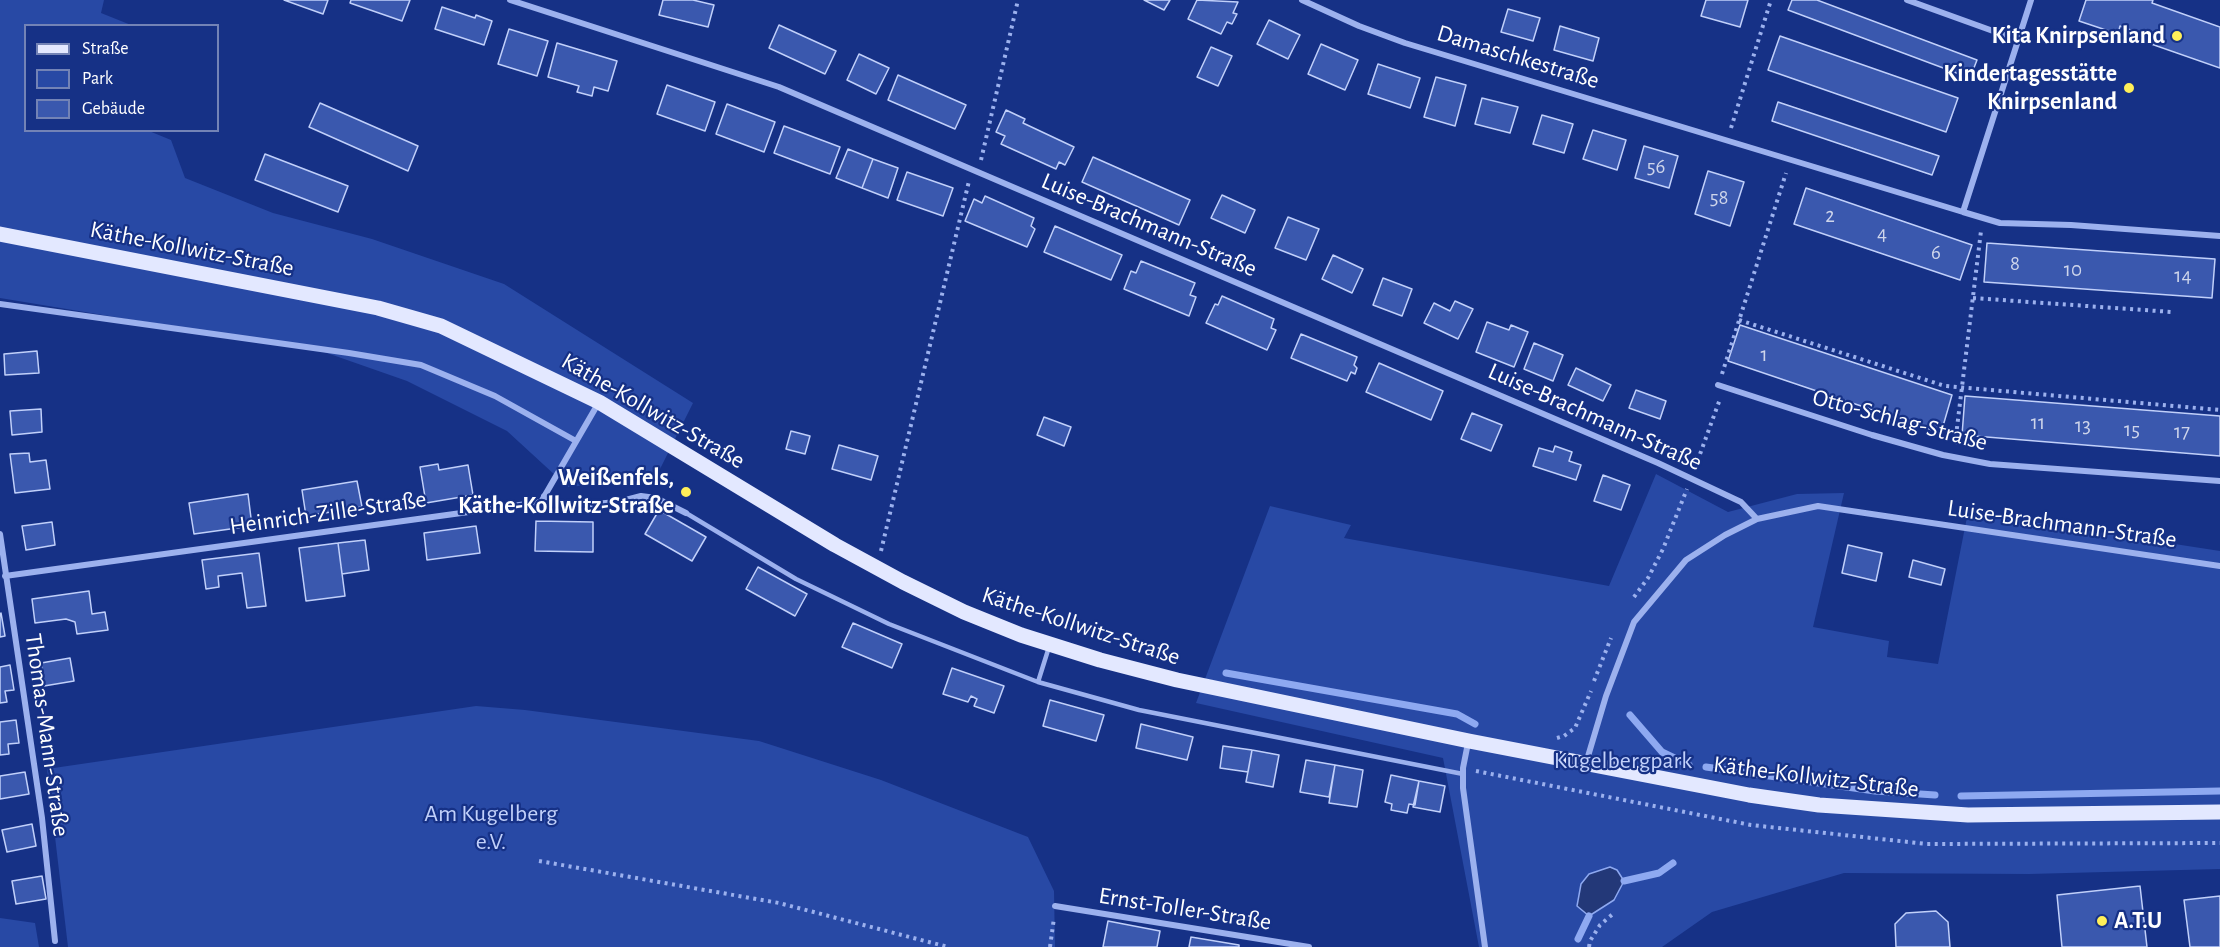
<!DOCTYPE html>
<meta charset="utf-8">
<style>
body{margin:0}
#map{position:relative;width:2220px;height:947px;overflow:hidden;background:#163186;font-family:"Alegreya Sans",sans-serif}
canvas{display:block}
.legend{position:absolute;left:24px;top:24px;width:195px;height:108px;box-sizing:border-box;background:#163186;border:2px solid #7383b6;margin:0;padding:8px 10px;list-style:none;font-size:18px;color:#fff}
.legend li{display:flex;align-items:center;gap:12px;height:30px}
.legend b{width:30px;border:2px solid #7383b6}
</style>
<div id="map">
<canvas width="2220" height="947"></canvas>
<ul class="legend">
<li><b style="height:8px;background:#e3e8ff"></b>Straße</li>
<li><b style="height:16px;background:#2849a5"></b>Park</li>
<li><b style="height:16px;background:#3a58ae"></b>Gebäude</li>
</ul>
</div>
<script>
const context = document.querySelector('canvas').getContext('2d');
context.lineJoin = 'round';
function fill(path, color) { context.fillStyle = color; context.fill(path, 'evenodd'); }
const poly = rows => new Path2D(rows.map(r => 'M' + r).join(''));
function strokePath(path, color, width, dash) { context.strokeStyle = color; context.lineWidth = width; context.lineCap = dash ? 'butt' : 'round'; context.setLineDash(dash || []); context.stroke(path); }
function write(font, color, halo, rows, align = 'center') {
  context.font = font + ' "Alegreya Sans",sans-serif'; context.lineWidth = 4.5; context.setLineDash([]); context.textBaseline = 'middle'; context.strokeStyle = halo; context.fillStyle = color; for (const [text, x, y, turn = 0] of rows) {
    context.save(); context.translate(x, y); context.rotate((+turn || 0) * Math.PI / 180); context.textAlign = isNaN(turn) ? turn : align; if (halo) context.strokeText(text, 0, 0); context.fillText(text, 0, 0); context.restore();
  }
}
fill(poly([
 [0,0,104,0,101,13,131,25,26,26,26,130,149,131,171,140,185,178,273,213,372,239,504,284,693,403,655,479,568,487,507,431,407,381,307,346,133,320,0,298],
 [1656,474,1728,512,1797,494,1844,493,1813,627,1889,641,1887,657,1938,664,1968,512,2220,551,2220,869,2029,874,1844,873,1712,912,1662,947,1479,947,1443,758,1196,703,1270,506,1351,525,1344,538,1609,586],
 [476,706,525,710,759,741,881,780,1028,837,1054,891,1055,947,68,947,47,769],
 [0,918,35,923,39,947,0,947]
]), '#2849a5');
const water = poly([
 [1610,867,1617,870,1624,881,1614,900,1589,916,1577,906,1581,884,1589,874,1610,867]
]);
fill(water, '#233878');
strokePath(water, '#8ea9f1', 1.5);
strokePath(poly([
 [1226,673,1457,714,1475,724],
 [1630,715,1662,752,1689,765],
 [1706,767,1875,791,1935,795],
 [1961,796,2220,791],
 [1624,881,1659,873,1673,863],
 [1578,939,1589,916]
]), '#8ea9f1', 7);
const building = poly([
 [284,0,328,0,323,14,284,0],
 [351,0,410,0,402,21,350,3,351,0],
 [663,0,693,0,714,5,708,27,659,15,663,0],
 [1144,0,1170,0,1164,10,1144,0],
 [1197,0,1238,2,1233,13,1237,14,1232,24,1227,22,1221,34,1188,19,1197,0],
 [1706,0,1748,0,1740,27,1701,16,1706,0],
 [1792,0,1817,0,1977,60,1970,78,1788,10,1792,0],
 [2086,0,2153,0,2152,3,2220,27,2220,68,2134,38,2136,32,2120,26,2118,34,2079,21,2086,0],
 [442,7,475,18,476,15,492,21,484,45,435,29,442,7],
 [1508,9,1540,18,1533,41,1501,32,1508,9],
 [1269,20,1300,35,1288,59,1257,44,1269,20],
 [779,25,836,51,825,74,769,48,779,25],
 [1560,26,1599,38,1593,61,1554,50,1560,26],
 [509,29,548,41,537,76,498,64,509,29],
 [1780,36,1958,98,1946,132,1768,70,1780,36],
 [557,43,617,61,608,91,594,87,592,96,577,92,579,86,548,77,557,43],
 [1321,44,1358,60,1345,90,1308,74,1321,44],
 [1211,47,1232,56,1218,86,1197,77,1211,47],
 [859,54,889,68,876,94,847,80,859,54],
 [1378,64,1420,78,1410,108,1368,94,1378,64],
 [898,75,966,105,955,129,888,100,898,75],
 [1436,77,1466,85,1455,126,1424,117,1436,77],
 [667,85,715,102,705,131,657,114,667,85],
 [1482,98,1518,107,1510,133,1475,124,1482,98],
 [1778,102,1939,156,1932,175,1772,121,1778,102],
 [320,103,418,146,408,171,309,127,320,103],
 [727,104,775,122,764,152,716,134,727,104],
 [1006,110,1025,119,1023,123,1074,147,1065,165,1059,162,1056,169,1001,144,1005,136,996,132,1006,110],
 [1542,115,1573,124,1564,153,1533,144,1542,115],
 [784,126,840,147,830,174,774,153,784,126],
 [1593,130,1626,140,1617,170,1583,159,1593,130],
 [1644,146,1678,156,1669,188,1635,178,1644,146],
 [848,149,873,159,862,188,836,178,848,149],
 [265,154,348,186,338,212,255,180,265,154],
 [1093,157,1190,200,1179,225,1082,182,1093,157],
 [873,159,898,168,888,198,862,188,873,159],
 [1708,171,1744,182,1730,226,1695,214,1708,171],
 [907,172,953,188,943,216,897,200,907,172],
 [1806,188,1972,245,1960,280,1794,224,1806,188],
 [1222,195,1255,210,1245,233,1211,218,1222,195],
 [985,196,1034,218,1031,226,1035,229,1027,247,965,221,974,199,982,203,985,196],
 [1288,217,1319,229,1306,260,1275,248,1288,217],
 [1055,226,1122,255,1111,280,1044,252,1055,226],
 [1987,243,2215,259,2212,298,1984,282,1987,243],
 [1333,255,1363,269,1352,293,1322,279,1333,255],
 [1141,261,1195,283,1190,295,1196,297,1189,316,1124,289,1131,271,1136,273,1141,261],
 [1383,278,1412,289,1402,316,1373,305,1383,278],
 [1222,296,1274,319,1271,328,1276,330,1267,350,1206,323,1215,304,1218,305,1222,296],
 [1455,301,1473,309,1458,339,1424,323,1434,303,1450,311,1455,301],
 [1487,322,1509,330,1511,325,1528,332,1514,367,1476,352,1487,322],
 [1740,325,1952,395,1941,433,1728,361,1740,325],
 [1301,334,1357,357,1354,365,1357,368,1355,374,1351,372,1347,381,1291,358,1301,334],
 [1534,343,1563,355,1553,381,1524,369,1534,343],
 [37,351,39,373,5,375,4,354,37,351],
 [1379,363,1443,391,1431,420,1366,392,1379,363],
 [1576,368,1611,385,1603,401,1568,385,1576,368],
 [1636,390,1666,401,1660,419,1629,408,1636,390],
 [1965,396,2220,416,2220,456,1962,435,1965,396],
 [41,409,42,432,12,435,10,411,41,409],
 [1472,413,1502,425,1491,451,1461,439,1472,413],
 [1044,417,1071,427,1064,446,1037,435,1044,417],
 [791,431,810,436,805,454,786,449,791,431],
 [839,445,878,456,871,480,832,469,839,445],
 [1555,446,1572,452,1569,461,1581,465,1576,480,1533,466,1539,448,1553,452,1555,446],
 [29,453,30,462,46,460,50,489,15,493,10,454,29,453],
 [438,464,439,470,468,465,473,495,426,503,420,467,438,464],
 [1603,475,1630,485,1621,510,1594,501,1603,475],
 [357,481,362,507,306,516,302,490,357,481],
 [248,494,252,526,194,534,189,503,248,494],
 [659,510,706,537,692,561,645,534,659,510],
 [536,521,593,522,593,552,535,551,536,521],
 [52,522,55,545,26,550,22,526,52,522],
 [476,526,480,553,427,560,424,533,476,526],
 [365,540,369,570,342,574,338,543,365,540],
 [338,543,345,596,306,601,299,548,338,543],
 [1848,545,1882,553,1876,581,1842,573,1848,545],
 [259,553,266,606,247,608,242,573,218,576,219,587,206,589,202,560,259,553],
 [1913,560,1945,569,1941,585,1909,577,1913,560],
 [758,567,807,594,795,616,746,589,758,567],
 [89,591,92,614,105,612,108,630,77,634,75,622,66,619,35,623,32,599,89,591],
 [1,613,5,636,0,637,0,614,1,613],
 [853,623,902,644,892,668,842,647,853,623],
 [70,658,74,681,44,686,41,663,70,658],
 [10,665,14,690,5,691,7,702,0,703,0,667,10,665],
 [952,668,1004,686,994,713,974,706,977,699,971,696,968,702,943,694,952,668],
 [1050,700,1104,715,1096,741,1043,726,1050,700],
 [16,720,19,743,8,744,9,754,0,755,0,722,16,720],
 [1141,724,1193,737,1187,760,1136,748,1141,724],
 [1223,746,1252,750,1248,772,1220,768,1223,746],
 [1252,750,1279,755,1273,787,1246,782,1252,750],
 [1306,760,1335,765,1329,797,1300,792,1306,760],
 [1335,765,1363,770,1357,807,1329,803,1335,765],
 [25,772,29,794,0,799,0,776,25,772],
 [1391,775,1419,781,1415,805,1409,804,1407,813,1391,810,1392,804,1385,802,1391,775],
 [1419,781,1445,786,1440,812,1413,807,1419,781],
 [32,824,36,846,7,852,2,830,32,824],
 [42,876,46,899,16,904,12,881,42,876],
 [2140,886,2147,947,2062,947,2057,895,2140,886],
 [2220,896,2220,947,2190,947,2184,900,2220,896],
 [1936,911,1948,922,1950,947,1896,947,1895,924,1906,913,1936,911],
 [1108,921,1160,931,1157,947,1103,947,1108,921],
 [1191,937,1239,945,1239,947,1189,947,1191,937]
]);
fill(building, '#3a58ae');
strokePath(building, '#c1d0fa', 1.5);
strokePath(poly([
 [1731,128,1771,0],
 [981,160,1018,0],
 [1973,298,2172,312],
 [1739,320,1945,386,2220,410],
 [1722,374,1786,173],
 [1955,444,1981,231],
 [1695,468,1720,399],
 [881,551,969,181],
 [1634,597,1648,578,1663,549,1687,489],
 [1594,681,1611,638],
 [1557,738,1564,736,1575,728,1591,691],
 [1476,771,1751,825,1927,844,2220,843],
 [539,861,779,903,948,947],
 [1050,947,1054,918],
 [1589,947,1590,941,1600,925,1614,913]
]), '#9cb1ee', 4, [3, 4.5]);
strokePath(poly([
 [686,513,796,579,889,624,1038,682,1049,647],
 [1038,682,1139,710,1463,774]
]), '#9cb1ee', 4.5);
strokePath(poly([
 [510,0,779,87,1658,463,1741,502,1757,519],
 [1302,0,1359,26,1405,43,1963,212,2031,0],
 [1907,0,2018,40],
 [1963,212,2000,223,2071,225,2220,236],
 [0,304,349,353,421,365,495,396,576,441],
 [1718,385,1872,435,1943,455,1990,464,2220,481],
 [544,496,566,505,582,505,618,502,641,496,656,498,686,513],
 [0,534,42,818,55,941],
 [5,576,541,502,599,402],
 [1468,743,1463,768,1463,788,1485,947],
 [1586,763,1606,696,1634,622,1686,560,1725,535,1757,519,1818,506,2220,566],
 [1055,906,1309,947]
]), '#9cb1ee', 6);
strokePath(poly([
 [0,234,378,308,441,326,599,402,835,545,903,582,964,612,1021,635,1100,660,1177,680,1469,741,1749,795,1819,805,1968,815,2220,812]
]), '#e3e8ff', 15);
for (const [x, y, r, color] of [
 [2177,36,6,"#ffef59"],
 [2129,88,6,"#ffef59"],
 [686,492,6,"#ffef59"],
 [2102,921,6,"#ffef59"]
]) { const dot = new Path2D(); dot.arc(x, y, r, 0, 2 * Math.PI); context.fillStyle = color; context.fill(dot); strokePath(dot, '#163186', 2); }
write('21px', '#ced5eb', null, [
 ["56",1656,167],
 ["58",1719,198],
 ["2",1830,216],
 ["4",1882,234],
 ["6",1936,253],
 ["8",2015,264],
 ["10",2073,270],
 ["14",2183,276],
 ["1",1764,355],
 ["11",2038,423],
 ["13",2083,426],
 ["15",2132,430],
 ["17",2182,432]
]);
write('bold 24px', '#fff', '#163186', [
 ["Kita Knirpsenland",2165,36],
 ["Kindertagesstätte",2117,74],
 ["Knirpsenland",2117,102],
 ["Weißenfels,",674,478],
 ["Käthe-Kollwitz-Straße",674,506],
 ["A.T.U",2114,921,"left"]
], 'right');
write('24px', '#fff', '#163186', [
 ["Damaschkestraße",1518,57,17],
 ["Luise-Brachmann-Straße",1149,225,23],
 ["Käthe-Kollwitz-Straße",192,249,11],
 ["Käthe-Kollwitz-Straße",653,411,30],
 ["Luise-Brachmann-Straße",1595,417,24],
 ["Otto-Schlag-Straße",1900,420,15],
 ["Heinrich-Zille-Straße",328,513,-8],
 ["Luise-Brachmann-Straße",2062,524,8],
 ["Käthe-Kollwitz-Straße",1081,626,18],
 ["Thomas-Mann-Straße",47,735,82],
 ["Käthe-Kollwitz-Straße",1816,777,7],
 ["Ernst-Toller-Straße",1185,909,9]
]);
write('24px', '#c1d0fa', '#163186', [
 ["Kugelbergpark",1623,761],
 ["Am Kugelberg",491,814],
 ["e.V.",491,842]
]);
</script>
